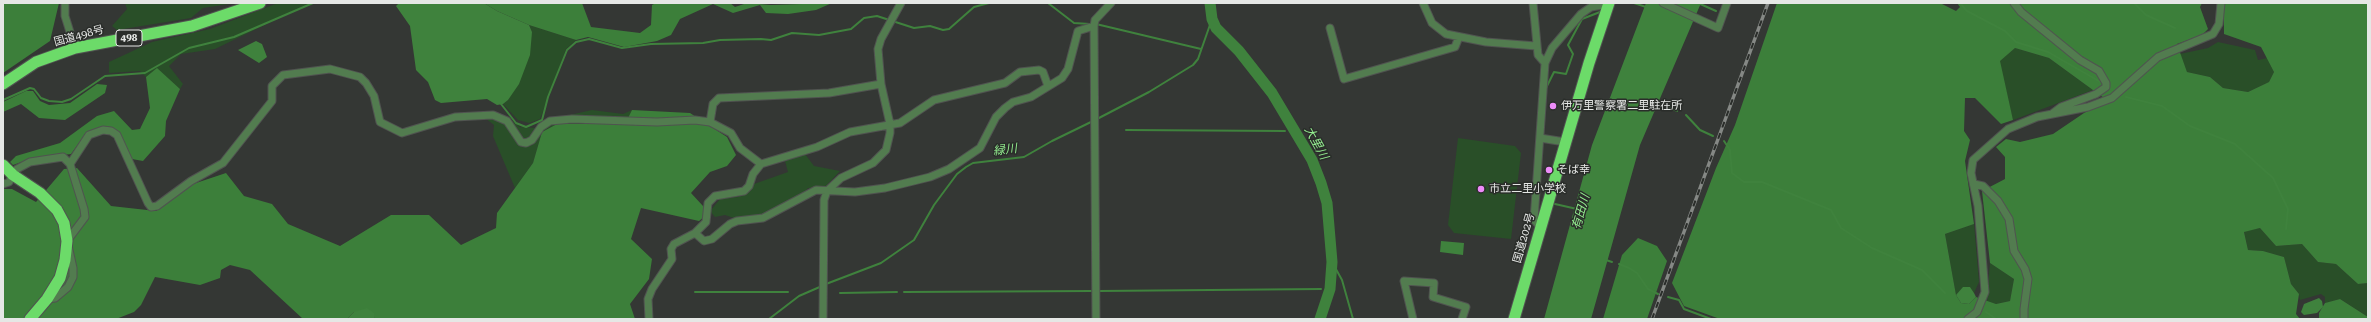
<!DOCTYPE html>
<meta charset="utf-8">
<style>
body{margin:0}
#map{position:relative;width:2371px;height:322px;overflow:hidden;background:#343734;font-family:"Roboto Serif",serif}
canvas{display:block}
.frame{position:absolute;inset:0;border:4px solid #e5e7e5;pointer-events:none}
</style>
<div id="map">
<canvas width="2371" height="322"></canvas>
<div class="frame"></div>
</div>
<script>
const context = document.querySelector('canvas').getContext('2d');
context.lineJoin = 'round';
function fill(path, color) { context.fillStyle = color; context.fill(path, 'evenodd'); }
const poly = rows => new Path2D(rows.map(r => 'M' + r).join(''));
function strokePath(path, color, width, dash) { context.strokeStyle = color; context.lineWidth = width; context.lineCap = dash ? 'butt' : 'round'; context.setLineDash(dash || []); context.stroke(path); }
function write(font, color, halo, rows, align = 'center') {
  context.font = font + ' "Roboto Serif","Noto Sans JP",serif'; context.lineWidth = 3; context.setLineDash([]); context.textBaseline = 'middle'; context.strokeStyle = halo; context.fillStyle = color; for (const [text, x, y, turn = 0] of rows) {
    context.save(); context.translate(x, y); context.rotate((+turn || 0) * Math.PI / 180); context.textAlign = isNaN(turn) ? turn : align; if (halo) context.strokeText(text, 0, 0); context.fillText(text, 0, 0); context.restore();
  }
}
fill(poly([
 [125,3,236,3,203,8,191,18,117,30,112,26,127,9],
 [278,3,310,3,215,49,181,54,169,66,183,84,180,89,157,69,146,77,140,71,109,73,109,62,152,42,210,29],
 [529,25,576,40,566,49,540,119,529,123,518,120,503,104,508,100,532,32],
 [2218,42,2255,50,2258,60,2267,58,2274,72,2269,82,2248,92,2223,88,2210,77,2187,72,2180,54,2208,48],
 [2015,48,2049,58,2093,90,2013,120,1999,61],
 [592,110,623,114,632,110,625,124,557,124,542,132,533,163,515,188,493,136,494,125,485,118,507,117,520,127,535,128,547,120],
 [1458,138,1515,146,1521,153,1511,239,1454,233,1448,225],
 [805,154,814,166,840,171,824,188,808,188,800,197,761,215,737,219,725,215,715,217,710,211,721,198,738,197,750,190,754,184,788,172,785,161],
 [1974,224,1979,282,1974,293,1970,287,1964,287,1956,295,1945,234],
 [2260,228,2276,246,2302,244,2318,262,2336,264,2358,284,2368,283,2368,317,2340,299,2325,303,2325,297,2321,294,2300,300,2299,294,2291,284,2284,257,2263,251,2248,250,2244,231],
 [1990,263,2014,279,2010,301,1996,304,1987,301]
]), '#294f28');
fill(poly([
 [3,3,59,3,50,41,3,73],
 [484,3,582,3,591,27,640,33,651,25,652,5,656,3,730,3,735,7,747,3,771,5,832,3,816,10,788,14,766,13,760,5,733,13,713,4,680,19,671,35,657,41,624,47,588,37,576,40,529,25,497,11],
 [1777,3,1940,3,1956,11,1960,7,1957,3,2202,3,2200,7,2208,29,2202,35,2177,44,2187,72,2210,77,2223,88,2248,92,2269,82,2274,72,2261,47,2224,34,2224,3,2368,3,2368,283,2358,284,2336,264,2318,262,2302,244,2276,246,2260,228,2244,232,2248,250,2263,251,2284,257,2291,284,2299,294,2296,314,2300,319,1720,319,1684,306,1672,283,1716,168,1735,125],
 [2015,48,2049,58,2108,101,2084,113,2053,134,2020,142,2006,139,1996,147,2005,157,2005,179,1982,191,1990,263,2014,279,2010,301,1996,304,1976,297,1969,304,1961,303,1956,295,1945,234,1974,224,1965,161,1970,140,1964,131,1965,98,1975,98,2001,124,2013,120,2000,61],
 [157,68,180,89,166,121,165,136,143,161,132,159,119,132,108,127,87,132,71,154,30,159,13,165,10,162,16,156,60,143,97,116,114,111,132,130,140,129,150,108,146,77],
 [97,84,107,85,105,93,65,120,39,118,21,104,3,112,3,102,26,91,33,91,40,101,49,105,70,103],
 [632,110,690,113,727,137,736,155,727,166,710,172,691,193,703,206,705,216,699,221,641,208,631,239,652,259,649,279,630,304,635,319,375,319,373,313,354,312,347,319,303,319,250,270,230,265,221,270,220,278,200,285,155,277,141,305,134,312,116,319,3,319,3,189,12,189,36,202,64,169,77,168,111,206,156,211,193,184,226,173,244,196,272,204,288,224,340,246,391,215,429,215,461,245,496,228,497,213,533,163,542,132,557,124,625,124],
 [1638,238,1657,246,1667,261,1647,319,1603,319,1622,255],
 [2340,299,2368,317,2368,319,2319,319,2319,313,2325,303]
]), '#3c7f3a');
fill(poly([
 [399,3,484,3,497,11,529,25,532,32,530,55,519,84,508,100,503,104,497,105,487,99,441,103,435,100,428,82,416,70,410,26,396,6],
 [1646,3,1701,3,1640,145,1591,319,1544,319,1592,145],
 [256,41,262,44,267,57,259,63,238,50],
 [1441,241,1464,243,1463,255,1440,252],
 [1963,287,1970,287,1974,293,1976,297,1969,304,1961,303,1956,295],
 [2319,298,2322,301,2323,307,2317,313,2304,315,2301,312,2304,304],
 [367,308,374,313,375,319,347,319,354,312]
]), '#3f823d');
strokePath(poly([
 [1048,3,1074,23,1090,24],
 [1634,3,1646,7],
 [1698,3,1716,11],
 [1960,3,1967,11,2005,31,2016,42,2048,52,2104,84],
 [2134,3,2146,15,2175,28],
 [1096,24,1201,49],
 [1546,88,1554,72,1566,74,1573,54,1568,45,1582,19,1600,12],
 [2126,97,2162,106,2190,126,2235,144,2273,178,2288,209,2286,229],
 [3,100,30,88,34,89,41,98,49,101,62,102,71,99,105,76,145,73,189,48,234,37,313,3],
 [1657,100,1677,111],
 [501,104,516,123,526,127,542,120,548,97,567,50,576,42,589,39,622,48,651,44,703,43,720,40,761,39,771,40,792,33,819,35,851,29,864,18,877,16,914,28,930,26,943,30,949,29,974,7,989,3],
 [1686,115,1700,130,1713,136],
 [1097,119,1149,92,1193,65,1198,59,1212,19],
 [1126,130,1285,131],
 [1724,141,1730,150,1732,173,1744,182,1762,182,1831,210,1841,228,1872,248,1922,270,1945,293],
 [1555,204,1577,209],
 [1606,260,1612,262],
 [1332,262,1342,280,1353,319],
 [1619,264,1629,268,1637,273,1648,289,1658,294],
 [826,284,881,263,914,240,934,205,957,174,966,167,973,163,1024,157,1052,141,1093,121],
 [1099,291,1321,289],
 [695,292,788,292],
 [904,292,1091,291],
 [840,293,897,292],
 [1668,297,1679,300,1684,309,1711,319],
 [1986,312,1996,319],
 [769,319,799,296,822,286]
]), '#3f823d', 2);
strokePath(poly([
 [1210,3,1212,19,1216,28,1239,51,1272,93,1312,160,1321,183,1327,203,1332,262,1330,289,1320,319]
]), '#3f823d', 11);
const minor = poly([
 [65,3,65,16,75,48],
 [1423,3,1432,23,1446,34,1486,42,1536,46],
 [1533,3,1538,55,1545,63,1534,220,1541,227],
 [1663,3,1718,28,1727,3],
 [2014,3,2021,12,2080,60,2099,71,2106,83,2106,87,2096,94,2061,107,2053,113],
 [1330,28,1344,79,1455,47,1459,37],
 [1545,63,1552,48,1581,14,1591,7,1609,4],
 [1048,86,1043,72,1039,70,1020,72,1005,83,934,100,900,123,850,132,817,147,761,164,753,174,749,186,744,191,715,196,708,203,706,222,695,233,704,241,712,239,730,224,737,221,763,218,816,190,855,192,885,188,930,177,949,169,980,148,996,117,1005,108,1013,102,1031,97,1062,78,1068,69,1078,31,1094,26],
 [710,122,713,104,719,98,829,93,881,84],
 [1540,138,1565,142],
 [70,164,89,135,103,130,111,131,117,135,148,203,151,207,157,206,191,181,223,163,272,101,272,86,283,75,330,69,360,77,366,83,374,96,380,122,402,133,455,117,493,115,507,121,521,142,526,143,532,140,541,127,550,121,572,119,657,122,695,120,710,122,731,133,740,148,761,164],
 [3,184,9,182,17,169,30,162,63,157,70,164,84,209,85,217,67,241,73,268,73,277,68,287,55,298,47,299],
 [1974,184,1983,186,1998,201,2009,219,2014,251,2025,269,2028,279,2024,309,2024,319],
 [649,319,648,299,652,289,672,259,671,249,674,244,695,233],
 [823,319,824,200,827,191,841,178,873,163,886,150,890,133,890,124,881,84,878,49,881,39,901,3],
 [1096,319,1094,26,1095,20,1111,3],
 [1413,319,1404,281,1434,283,1433,297,1466,307,1462,319],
 [1968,319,1977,312,1985,292,1978,206,1971,173,1973,160,2008,129,2037,117,2088,107,2112,98,2158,57,2213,34,2219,24,2221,3]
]);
const highway = poly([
 [3,84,36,62,75,48,192,26,260,3],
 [3,165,13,175,40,193,57,210,64,223,67,241,65,260,60,278,47,299,30,319],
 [1514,319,1589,63,1609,3]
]);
strokePath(minor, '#505350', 9);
strokePath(highway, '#505350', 13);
strokePath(minor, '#527c4f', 7);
strokePath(highway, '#6cdb69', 11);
const rail = poly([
 [1652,319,1768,3]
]);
strokePath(rail, '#858885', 3.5);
strokePath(rail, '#2a2d2a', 2, [6]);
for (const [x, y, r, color] of [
 [1553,106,4,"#ed8cf9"],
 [1549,170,4,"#ed8cf9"],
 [1481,189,4,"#ed8cf9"]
]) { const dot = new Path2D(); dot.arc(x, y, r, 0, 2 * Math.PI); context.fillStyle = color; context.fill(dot); strokePath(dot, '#2a2d2a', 1.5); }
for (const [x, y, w] of [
 [129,38,26]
]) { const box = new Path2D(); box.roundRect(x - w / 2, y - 8, w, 16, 3); context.fillStyle = '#2a2d2a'; context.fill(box); strokePath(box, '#e5e7e5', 1); }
write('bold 10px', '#e5e7e5', null, [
 ["498",129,38]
]);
write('11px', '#e5e7e5', '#2a2d2a', [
 ["国道498号",79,36,-15],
 ["国道202号",1524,238,-74]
]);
write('11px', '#e5e7e5', '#2a2d2a', [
 ["伊万里警察署二里駐在所",1561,106],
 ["そば幸",1557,170],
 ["市立二里小学校",1489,189]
], 'left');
write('italic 12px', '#93ed8f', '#2a2d2a', [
 ["大里川",1316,143,61],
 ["緑川",1005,150,-7],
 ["有田川",1581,212,-74]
]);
</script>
